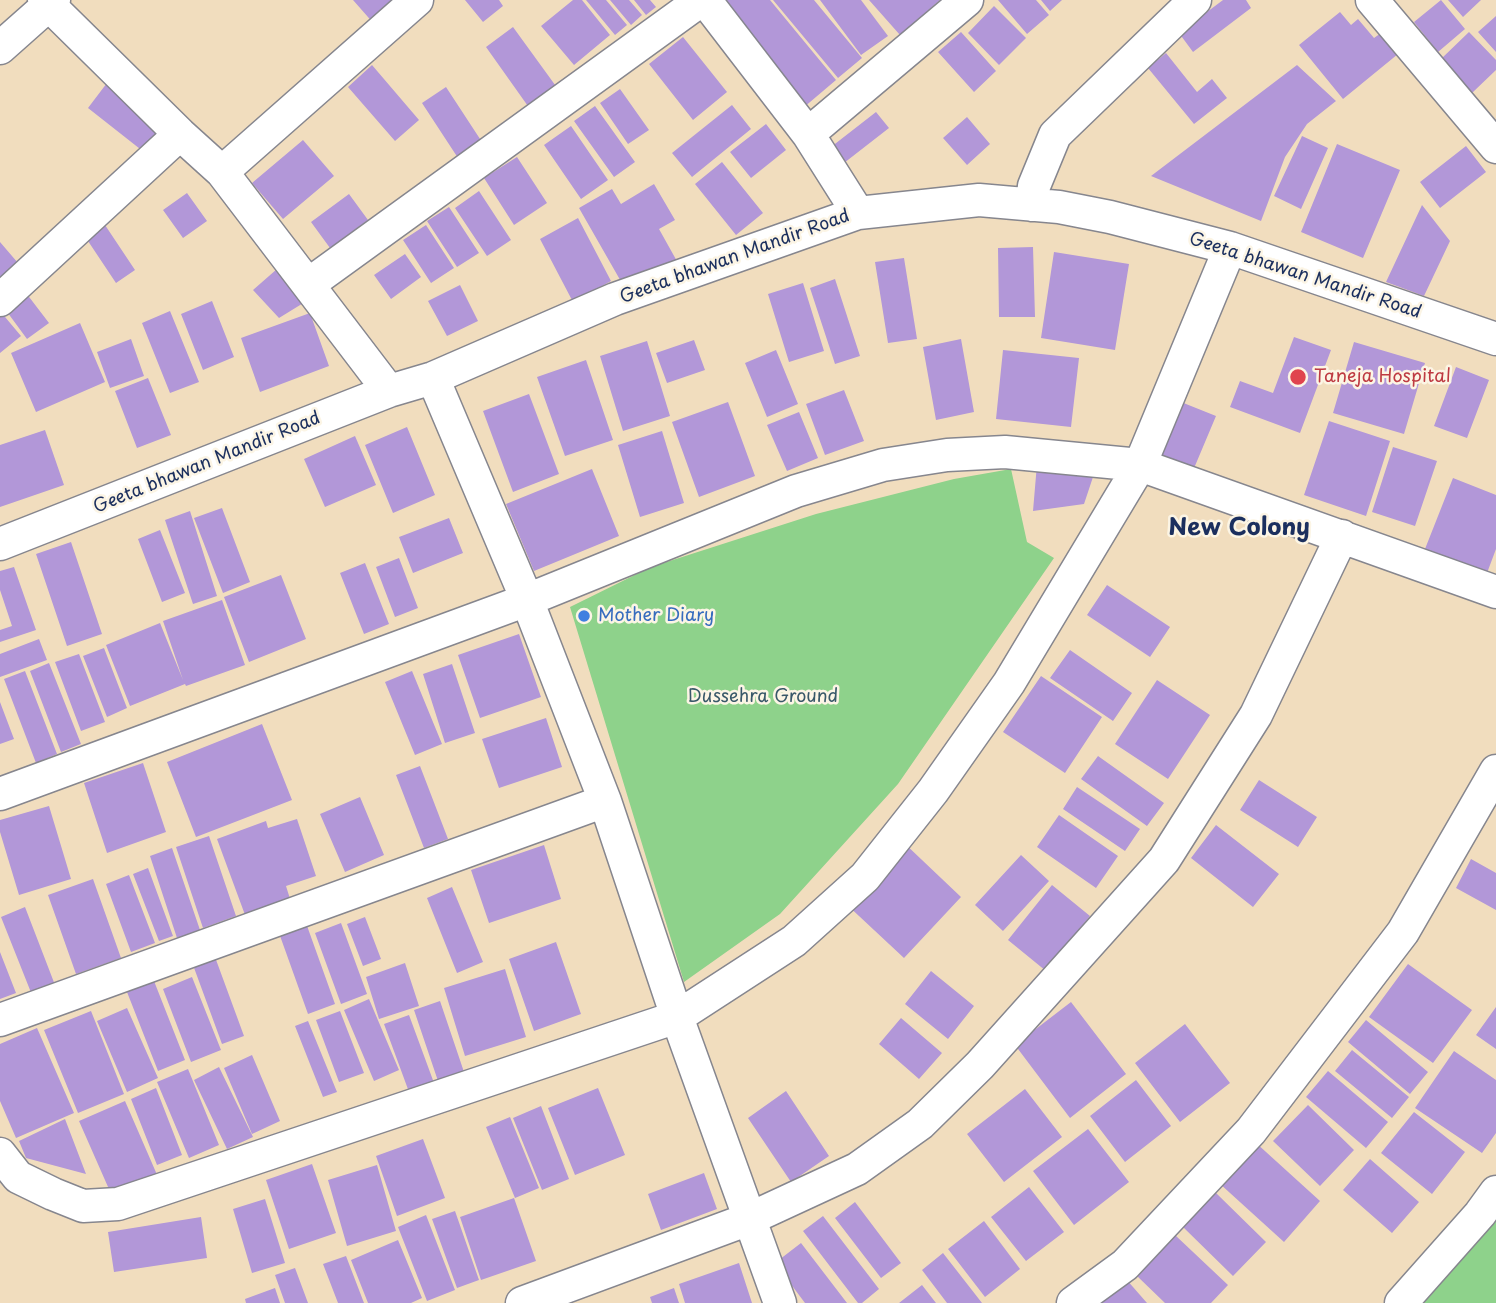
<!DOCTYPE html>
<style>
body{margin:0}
canvas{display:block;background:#f1ddbe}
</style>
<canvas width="1496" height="1303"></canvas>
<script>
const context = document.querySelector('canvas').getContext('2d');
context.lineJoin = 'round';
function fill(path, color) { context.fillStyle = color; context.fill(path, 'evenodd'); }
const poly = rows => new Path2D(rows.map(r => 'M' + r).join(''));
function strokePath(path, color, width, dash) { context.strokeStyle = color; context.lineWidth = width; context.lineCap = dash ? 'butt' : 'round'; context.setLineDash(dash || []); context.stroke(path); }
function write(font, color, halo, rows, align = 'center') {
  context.font = font + ' "Playpen Sans",sans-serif'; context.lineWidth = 5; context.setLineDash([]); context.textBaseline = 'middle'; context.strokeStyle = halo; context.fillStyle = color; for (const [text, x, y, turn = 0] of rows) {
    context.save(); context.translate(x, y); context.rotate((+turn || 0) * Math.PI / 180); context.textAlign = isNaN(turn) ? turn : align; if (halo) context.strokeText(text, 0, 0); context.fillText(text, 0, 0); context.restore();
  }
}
fill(poly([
 [1011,469,1027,542,1054,558,898,784,780,914,684,982,570,607,651,567,816,514,954,479],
 [1496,1207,1496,1303,1421,1303]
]), '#8ed28b');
fill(poly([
 [353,0,391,0,396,6,375,25],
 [465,0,499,0,503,6,483,22],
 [573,0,582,0,610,35,574,65,541,26],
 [586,0,606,0,627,25,615,35],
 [610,0,629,0,642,15,631,25],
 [634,0,650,0,656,7,646,15],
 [722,0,770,0,836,80,803,108],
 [773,0,814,0,862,58,838,78],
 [820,0,861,0,888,36,861,55],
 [869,0,940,0,900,35],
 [998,0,1036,0,1049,15,1027,34],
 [1041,0,1062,0,1050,11],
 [1223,0,1246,0,1251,8,1193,52,1179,33],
 [1441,0,1465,29,1438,52,1414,22],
 [1448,0,1481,0,1463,17],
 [994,6,1026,38,999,65,968,33],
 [1340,12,1351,25,1358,19,1374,38,1381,33,1398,54,1343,99,1299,45],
 [1496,16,1496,52,1478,32],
 [513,27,558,89,530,109,486,47],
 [961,32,996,71,974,92,938,52],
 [1469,32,1496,60,1496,70,1472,93,1441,59],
 [683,37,727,92,693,120,649,64],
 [1166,53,1197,92,1212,79,1227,98,1194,124,1148,68],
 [372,65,419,120,395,141,348,87],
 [1297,65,1336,101,1307,124,1285,157,1261,221,1151,176],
 [110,79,171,128,149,156,88,108],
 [446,87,482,142,458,158,422,103],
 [620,89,649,130,628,144,600,103],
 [732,105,751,129,692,177,672,153],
 [595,106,635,162,614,177,574,121],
 [876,112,889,128,844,163,831,147],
 [967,117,990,144,967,165,943,138],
 [766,124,786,150,751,178,730,152],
 [571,126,608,180,581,199,544,145],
 [1302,136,1328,148,1301,209,1274,196],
 [303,140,334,176,283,219,252,183],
 [1337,144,1400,170,1363,258,1301,232],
 [1466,146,1486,172,1440,208,1420,182],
 [517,157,547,203,514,225,484,178],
 [722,162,763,213,736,235,695,184],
 [654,184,675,220,659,229,678,263,627,292,579,208,612,189,621,204],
 [479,191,511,240,487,256,455,208],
 [187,193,207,221,183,238,163,210],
 [349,194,368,220,330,248,311,222],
 [1422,205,1450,241,1424,296,1386,282],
 [449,207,479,253,457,267,427,221],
 [578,218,611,281,573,302,540,239],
 [103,222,135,270,116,283,84,235],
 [426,225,454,268,431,283,403,240],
 [0,242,18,263,0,279],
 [1033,247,1035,317,999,317,998,248],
 [1054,252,1129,264,1115,350,1041,338],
 [405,254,421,277,391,299,374,275],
 [904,258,917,339,888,343,875,262],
 [277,269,305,302,279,318,253,290],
 [835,279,860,356,835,364,810,288],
 [803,283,824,351,789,362,768,294],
 [460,285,478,321,447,336,428,301],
 [23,289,49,323,27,339,2,305],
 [212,301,234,357,203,370,181,314],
 [0,311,21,336,0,353],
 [170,311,199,382,170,393,142,323],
 [310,313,329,366,260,392,241,338],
 [80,323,105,382,36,412,11,353],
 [1294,337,1331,350,1300,433,1230,407,1240,381,1273,393],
 [131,339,144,376,110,388,97,352],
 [961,339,974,412,936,420,923,347],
 [694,340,705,370,667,383,656,353],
 [647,341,670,416,623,431,600,356],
 [1354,342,1425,363,1404,434,1333,413],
 [776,350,798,404,767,417,745,363],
 [1003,350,1079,358,1071,427,996,419],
 [586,360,613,440,565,456,537,377],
 [1456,367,1489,380,1467,438,1434,426],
 [148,378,171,435,137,448,115,391],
 [844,390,864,441,825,455,806,404],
 [529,394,559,474,513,492,483,411],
 [1176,400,1216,416,1192,473,1153,457],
 [728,402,755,476,699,497,672,422],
 [799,412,818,458,787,471,767,425],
 [1329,421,1390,441,1366,516,1304,495],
 [407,427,435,495,393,513,365,445],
 [45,430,64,485,0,507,0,445],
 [662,431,684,503,640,517,618,445],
 [355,436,376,485,325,507,304,459],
 [1393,447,1437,461,1415,526,1372,512],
 [1037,464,1096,468,1084,504,1033,511],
 [592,469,619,536,534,571,506,504],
 [1453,478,1496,495,1496,549,1487,573,1425,549],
 [222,508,250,582,223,593,194,518],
 [190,511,217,596,193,604,165,520],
 [449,518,463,553,413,573,399,537],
 [160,530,185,593,162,602,138,539],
 [71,542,102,634,67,646,36,554],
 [399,558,418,608,395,617,376,567],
 [365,563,389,624,364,634,340,573],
 [14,567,36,630,0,642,0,630,12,626,0,590,0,571],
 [281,575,306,639,249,662,224,597],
 [1107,585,1170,627,1150,657,1087,615],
 [222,600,245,665,186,686,185,684,130,706,106,645,160,623,183,680,163,621],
 [519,634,541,697,480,718,458,655],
 [39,639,47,660,0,677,0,654],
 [104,648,127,708,107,717,83,656],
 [1070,650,1132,693,1113,721,1050,678],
 [79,654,105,722,81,731,55,662],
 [49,663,81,744,61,752,30,671],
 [452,664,475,733,445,743,423,674],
 [25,671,57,754,36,763,4,679],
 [412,671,442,744,415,755,385,682],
 [1041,676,1102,717,1065,773,1003,732],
 [1157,680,1210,715,1168,779,1115,744],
 [0,702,14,739,0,744],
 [546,718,562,767,499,788,482,739],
 [262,724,292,800,196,837,167,762],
 [1098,756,1164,803,1147,826,1081,779],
 [143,763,166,832,107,853,84,783],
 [420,766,448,839,424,848,396,775],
 [1259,780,1317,817,1298,847,1240,810],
 [1077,787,1140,829,1125,851,1063,809],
 [360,797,384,855,345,872,320,814],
 [49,806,71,879,19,895,0,832,0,820],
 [1059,815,1118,856,1096,888,1037,847],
 [297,819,316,876,286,886,291,902,248,923,217,839,266,821,268,828],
 [1216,825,1279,874,1253,907,1191,858],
 [209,836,236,916,203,928,176,847],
 [902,841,961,897,904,958,844,902],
 [544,845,561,899,489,923,471,870],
 [172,848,200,930,177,938,150,856],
 [1021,855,1049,881,1003,931,975,905],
 [1471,859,1496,873,1496,910,1456,888],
 [148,868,173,936,159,941,133,874],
 [129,875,155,943,131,952,106,884],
 [93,879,121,958,76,974,48,895],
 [1052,885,1090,916,1046,971,1008,940],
 [452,887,483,962,457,973,427,898],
 [25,907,55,985,32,995,1,917],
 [365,917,381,959,363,966,347,924],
 [306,923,335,1004,308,1014,279,933],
 [341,923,367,994,341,1004,315,933],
 [556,942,581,1014,534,1031,509,959],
 [0,952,16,993,0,999],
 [215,957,244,1036,222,1044,193,965],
 [405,963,419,1006,379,1019,366,977],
 [1408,964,1472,1010,1433,1063,1369,1017],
 [505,969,526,1037,465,1056,444,988],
 [931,971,974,1006,948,1039,905,1004],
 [192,977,221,1050,191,1062,163,989],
 [154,981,185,1060,158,1071,127,992],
 [369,999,399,1070,374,1081,344,1010],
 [440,1001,464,1072,438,1081,414,1010],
 [1071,1002,1126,1074,1070,1118,1015,1045],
 [1496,1007,1496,1049,1476,1035],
 [127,1008,158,1078,127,1092,97,1021],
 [91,1011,124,1094,78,1113,44,1030],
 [340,1011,364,1073,339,1082,316,1020],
 [409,1015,434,1083,409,1092,384,1024],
 [901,1018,942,1053,919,1079,879,1044],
 [1366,1020,1428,1072,1410,1094,1348,1042],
 [308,1021,337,1092,323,1097,295,1026],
 [1185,1024,1230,1083,1180,1122,1135,1063],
 [37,1028,74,1113,16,1138,0,1101,0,1044],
 [1352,1050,1409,1097,1392,1118,1335,1071],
 [1454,1051,1496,1080,1496,1133,1482,1153,1415,1108],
 [252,1055,280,1121,252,1134,224,1068],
 [219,1067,253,1137,227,1149,194,1080],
 [188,1069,219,1145,189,1158,157,1082],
 [1328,1071,1388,1122,1366,1148,1306,1097],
 [1136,1080,1171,1126,1125,1162,1090,1116],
 [156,1088,182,1155,157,1165,131,1099],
 [598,1088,625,1155,575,1175,548,1108],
 [1025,1089,1062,1137,1004,1182,967,1134],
 [786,1091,829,1156,791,1182,748,1118],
 [125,1101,158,1177,112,1196,79,1121],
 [1308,1105,1354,1150,1320,1186,1273,1141],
 [541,1106,569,1179,542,1190,513,1118],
 [1414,1112,1465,1152,1432,1194,1381,1153],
 [510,1117,539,1188,515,1198,486,1127],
 [65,1119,86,1174,26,1158,19,1141],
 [1088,1129,1129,1182,1074,1225,1033,1171],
 [423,1139,445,1198,397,1216,376,1156],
 [1255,1142,1320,1201,1284,1242,1219,1183],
 [1370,1159,1419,1202,1392,1233,1343,1190],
 [312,1164,336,1233,289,1249,266,1180],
 [377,1165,396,1231,347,1246,328,1180],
 [704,1173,717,1209,661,1230,648,1194],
 [1029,1187,1064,1232,1026,1261,991,1217],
 [1216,1193,1266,1242,1233,1276,1183,1227],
 [514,1198,536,1261,481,1280,460,1217],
 [265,1199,285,1263,252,1273,233,1209],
 [855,1202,901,1263,881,1278,835,1218],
 [455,1211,479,1280,457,1288,432,1219],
 [426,1215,455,1290,427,1301,398,1227],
 [823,1216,879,1289,862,1303,858,1303,803,1231],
 [201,1217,207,1258,114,1272,108,1232],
 [984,1221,1020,1269,985,1297,948,1249],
 [1175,1235,1228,1285,1211,1303,1165,1303,1137,1276],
 [398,1240,422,1298,411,1303,368,1303,351,1260],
 [801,1243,847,1303,805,1303,775,1263],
 [943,1253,982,1303,947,1303,922,1270],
 [346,1256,364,1303,338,1303,323,1264],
 [739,1263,752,1303,685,1303,679,1284],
 [295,1268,308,1303,285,1303,275,1275],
 [1126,1279,1147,1303,1098,1303],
 [922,1285,936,1303,899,1303],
 [275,1288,280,1303,246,1303,245,1299],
 [674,1288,679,1303,652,1303,650,1297]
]), '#b297d8');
const minor = poly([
 [44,0,180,134,222,172,389,391],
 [705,0,808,134,858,213],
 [1372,0,1496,147],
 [0,48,54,0],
 [808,134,967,0],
 [222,172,417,0],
 [1032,205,1034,186,1055,135,1195,0],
 [309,284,701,0],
 [0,300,180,134],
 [433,378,527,600,605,801,677,1017,780,1303],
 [0,544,389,391,433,378,615,299,858,213,979,200,1059,207,1110,217,1230,248,1496,339],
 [0,794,527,600,796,491,883,465,947,455,1005,452,1140,465,1496,592],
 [0,1020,605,801],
 [0,1154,18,1177,53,1194,83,1206,118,1204,677,1017,794,941,865,877,933,791,1009,683,1140,465,1230,248],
 [522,1303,749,1219,857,1169,920,1124,980,1065,1164,860,1256,715,1342,536],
 [1073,1303,1125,1265,1251,1131,1403,932,1496,771],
 [1401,1303,1480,1214,1496,1192]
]);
strokePath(minor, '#86868e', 35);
strokePath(minor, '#fff', 32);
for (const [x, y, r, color] of [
 [1298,377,9,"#e0444e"],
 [584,616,7,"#3f7fe0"]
]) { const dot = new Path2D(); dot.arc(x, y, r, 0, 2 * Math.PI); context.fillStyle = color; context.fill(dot); strokePath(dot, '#fcf5e5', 2.5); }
write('18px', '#1b2f5e', '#fcf5e5', [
 ["Geeta bhawan Mandir Road",735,257,-20],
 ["Geeta bhawan Mandir Road",1305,276,18],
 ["Geeta bhawan Mandir Road",207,463,-22]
]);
write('18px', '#be3a42', '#fcf5e5', [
 ["Taneja Hospital",1314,377]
], 'left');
write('18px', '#366cbe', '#fcf5e5', [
 ["Mother Diary",598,616]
], 'left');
write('18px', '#385869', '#fcf5e5', [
 ["Dussehra Ground",763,697]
]);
write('bold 24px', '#1b2f5e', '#fcf5e5', [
 ["New Colony",1239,528]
]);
</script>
